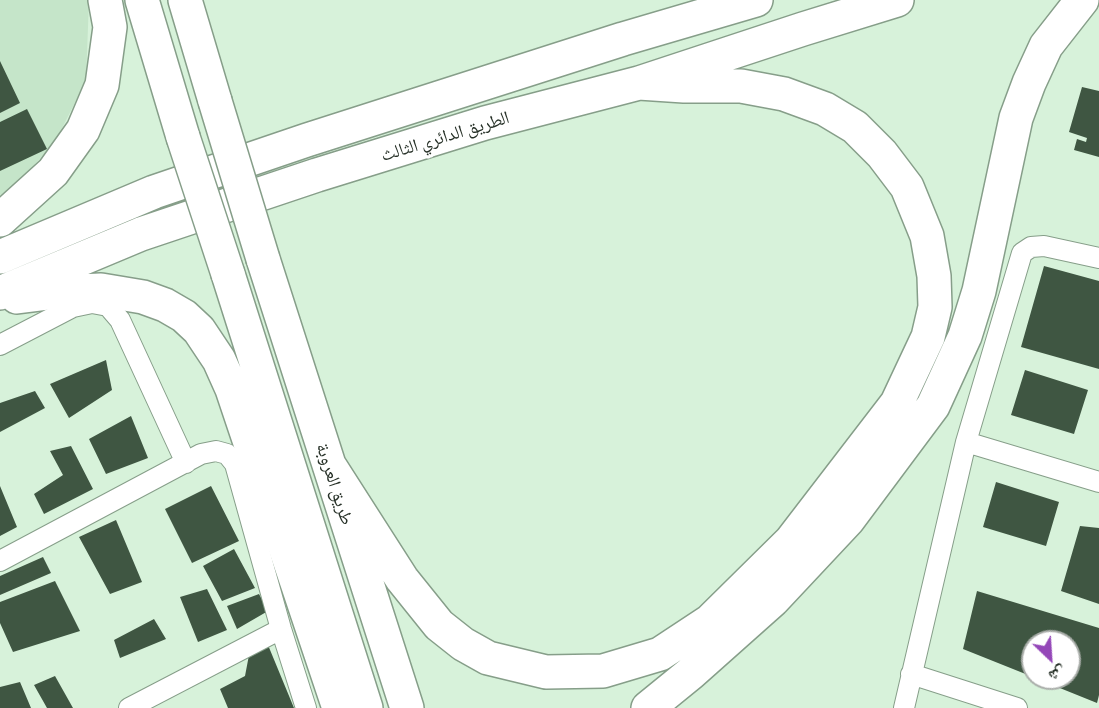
<!DOCTYPE html>
<meta charset="utf-8">
<style>
body{margin:0}
#map{position:relative;width:1099px;height:708px;overflow:hidden;background:#d7f2da;font-family:Commissioner,"Noto Naskh Arabic",sans-serif}
canvas{display:block}
.north{position:absolute;left:1021px;top:630px;width:60px;height:60px;box-sizing:border-box;background:#fff;border:2px solid #a9ada9;border-radius:50%;rotate:155deg;font-size:16px;font-weight:700;line-height:24px;text-align:center;color:#273128}
.north::after{content:'';display:block;margin:auto;width:21px;height:27px;background:#9447b8;clip-path:polygon(50% 0,100% 100%,50% 72%,0 100%)}
</style>
<div id="map">
<canvas width="1099" height="708"></canvas>
<div class="north">ش</div>
</div>
<script>
const context = document.querySelector('canvas').getContext('2d');
context.lineJoin = 'round';
function fill(path, color) { context.fillStyle = color; context.fill(path, 'evenodd'); }
const poly = rows => new Path2D(rows.map(r => 'M' + r).join(''));
function strokePath(path, color, width, dash) { context.strokeStyle = color; context.lineWidth = width; context.lineCap = dash ? 'butt' : 'round'; context.setLineDash(dash || []); context.stroke(path); }
function write(font, color, halo, rows, align = 'center') {
  context.font = font + ' Commissioner,"Noto Naskh Arabic",sans-serif'; context.lineWidth = 6; context.setLineDash([]); context.textBaseline = 'middle'; context.strokeStyle = halo; context.fillStyle = color; for (const [text, x, y, turn = 0] of rows) {
    context.save(); context.translate(x, y); context.rotate((+turn || 0) * Math.PI / 180); context.textAlign = isNaN(turn) ? turn : align; if (halo) context.strokeText(text, 0, 0); context.fillText(text, 0, 0); context.restore();
  }
}
fill(poly([
 [0,0,89,0,86,81,56,140,17,185,0,195]
]), '#c5e5c9');
fill(poly([
 [0,61,20,103,0,113],
 [1082,87,1099,91,1099,157,1074,150,1077,139,1086,142,1087,138,1069,132],
 [27,109,47,149,0,171,0,122],
 [1044,266,1099,281,1099,369,1021,347],
 [106,360,112,390,69,418,50,384],
 [1025,370,1088,390,1074,434,1011,415],
 [35,391,45,408,0,432,0,403],
 [131,416,148,458,106,474,89,439],
 [71,446,93,489,44,514,34,494,63,475,50,451],
 [996,482,1059,502,1046,546,983,527],
 [0,486,17,527,0,536],
 [211,486,239,541,192,563,165,509],
 [116,520,142,582,110,594,79,537],
 [1080,526,1099,528,1099,604,1061,591],
 [234,549,255,588,222,601,203,566],
 [43,557,51,573,0,595,0,576],
 [55,581,80,631,13,652,0,623,0,602],
 [207,589,227,630,198,642,180,597],
 [977,591,1099,628,1099,695,1097,703,1035,678,1069,678,1069,642,1033,642,1033,677,963,649],
 [259,594,268,611,237,629,227,606],
 [154,619,166,639,120,658,114,640],
 [268,645,294,708,228,708,220,689,245,676,249,655],
 [55,676,73,708,47,708,34,685],
 [20,682,31,708,0,708,0,687]
]), '#3f5642');
const street = poly([
 [0,345,73,307,92,303,108,306,120,320,186,463],
 [966,442,1099,482],
 [0,561,201,454,216,451,227,454,235,464,281,629,306,708],
 [911,674,1017,708],
 [129,708,281,629],
 [904,708,966,442,1022,253,1031,247,1044,246,1099,258]
]);
const highway = poly([
 [142,0,183,137],
 [185,0,215,101],
 [0,220,53,172,83,130,102,85,110,27,105,0],
 [0,257,154,192,307,140,623,39,756,0],
 [263,259,407,708],
 [228,274,366,708],
 [0,293,141,234,317,175,485,123,639,83,803,29,897,0],
 [17,297,57,292,101,290,143,297,165,305,184,316,199,330,219,360,232,389,339,708],
 [329,465,402,579,439,625,463,644,488,658,546,672,603,671,660,654,710,621,791,541,897,403,928,337,935,307,934,276,927,236,907,187,882,154,855,127,825,109,784,94,741,86,684,86,639,83],
 [648,708,691,673,773,600,848,520,933,406,965,336,979,291,1016,118,1029,83,1046,46,1082,0]
]);
strokePath(street, '#869e89', 22);
strokePath(highway, '#869e89', 36);
strokePath(street, '#fff', 20);
strokePath(highway, '#fff', 33);
const highwayBridge = poly([
 [215,101,263,259],
 [183,137,228,274]
]);
strokePath(highwayBridge, '#869e89', 36, []);
strokePath(highwayBridge, '#fff', 33);
write('18px', '#273128', '#fff', [
 ["الطريق الدائري الثالث",445,136,-17],
 ["طريق العروبة",335,484,72]
]);
</script>
